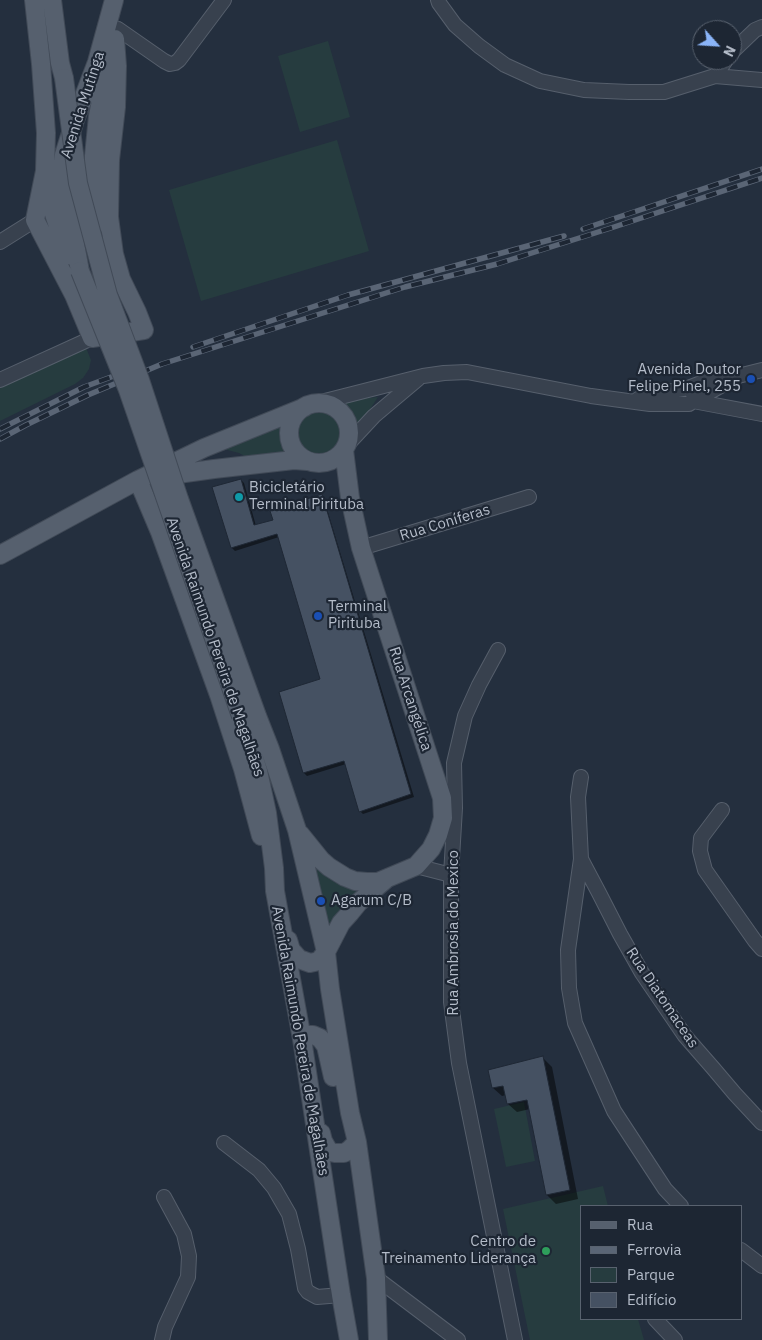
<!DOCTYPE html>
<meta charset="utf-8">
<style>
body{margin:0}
#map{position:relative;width:762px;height:1340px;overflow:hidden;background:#242f3e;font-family:"IBM Plex Sans",sans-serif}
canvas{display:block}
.legend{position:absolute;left:580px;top:1205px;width:162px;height:115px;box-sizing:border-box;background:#1d2633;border:1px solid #59626f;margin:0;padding:6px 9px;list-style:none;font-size:15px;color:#b4bcc9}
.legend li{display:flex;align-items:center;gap:10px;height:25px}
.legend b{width:25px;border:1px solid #59626f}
.north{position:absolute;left:692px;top:20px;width:50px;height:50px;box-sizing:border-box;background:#1d2633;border:1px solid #59626f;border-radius:50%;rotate:116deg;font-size:14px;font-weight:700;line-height:20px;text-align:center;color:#b4bcc9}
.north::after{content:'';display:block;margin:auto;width:18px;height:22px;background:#8ab4f8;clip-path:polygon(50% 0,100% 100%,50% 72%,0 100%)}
</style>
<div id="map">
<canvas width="762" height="1340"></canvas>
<ul class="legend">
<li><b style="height:6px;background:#56606e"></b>Rua</li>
<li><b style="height:6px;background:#5a6575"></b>Ferrovia</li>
<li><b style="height:14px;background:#263c3f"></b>Parque</li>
<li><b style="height:14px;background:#455162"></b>Edifício</li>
</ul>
<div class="north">N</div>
</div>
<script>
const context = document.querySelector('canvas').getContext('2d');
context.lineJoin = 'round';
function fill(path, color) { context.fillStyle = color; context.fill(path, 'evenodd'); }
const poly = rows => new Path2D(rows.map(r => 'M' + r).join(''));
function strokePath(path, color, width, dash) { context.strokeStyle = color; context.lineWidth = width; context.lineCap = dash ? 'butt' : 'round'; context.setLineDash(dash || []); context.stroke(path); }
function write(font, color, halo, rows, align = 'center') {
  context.font = font + ' "IBM Plex Sans",sans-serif'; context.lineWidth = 4.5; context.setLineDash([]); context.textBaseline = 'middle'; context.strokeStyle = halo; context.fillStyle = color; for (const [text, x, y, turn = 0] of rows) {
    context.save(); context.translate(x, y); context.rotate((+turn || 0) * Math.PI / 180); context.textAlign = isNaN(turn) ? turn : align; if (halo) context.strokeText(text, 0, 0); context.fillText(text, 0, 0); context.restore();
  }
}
fill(poly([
 [328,41,350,117,300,132,278,56],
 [337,140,369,251,201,301,169,190],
 [84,343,91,360,89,369,83,378,75,384,0,421,0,386],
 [378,397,352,437,351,424,346,413,337,404,329,402],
 '296 434a24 24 0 1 1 48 0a24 24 0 1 1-48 0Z',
 [291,418,287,427,287,437,292,458,250,459,239,453,224,449],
 [313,860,368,886,327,940],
 [524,1102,535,1161,506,1167,494,1109],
 [603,1186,608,1206,581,1206,581,1319,638,1319,644,1340,530,1340,503,1209]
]), '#263c3f');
fill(poly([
 [241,480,244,483,256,526,274,520,321,496,324,499,414,797,363,814,360,811,346,764,307,776,304,773,280,693,322,680,279,537,235,551,232,548],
 [543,1058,552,1067,578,1199,556,1204,547,1195,530,1109,517,1112,508,1104,506,1095,502,1096,493,1088]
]), '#0007');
const building = poly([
 [241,479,254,525,273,520,270,511,322,494,411,794,359,812,344,761,303,773,279,692,320,679,277,534,231,548,212,487,241,479],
 [543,1056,570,1190,546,1195,527,1100,507,1104,503,1086,492,1088,488,1070,543,1056]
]);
fill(building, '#455162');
strokePath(building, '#1f2835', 1);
const minor = poly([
 [438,0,439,3,455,25,479,46,505,65,540,81,584,90,629,92,664,92,715,76,726,60],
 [118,29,164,61,170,64,175,63,179,60,224,0],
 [732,52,755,30,762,27],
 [715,76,762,80],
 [0,242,35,220],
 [0,380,92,338],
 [638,399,645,396,688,388,714,378,725,376,738,376,762,370],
 [694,399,708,393,735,378],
 [693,401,762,414],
 [313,404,423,376,444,373,467,372,591,396,650,404,689,404,693,401,694,396,691,390,688,388],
 [347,445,374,416,418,379],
 [361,548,529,497],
 [498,650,479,685,465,716,454,763,455,808,451,875,451,1002,459,1063,515,1340],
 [581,777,578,797,581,859,568,950,569,988,575,1023,614,1111,665,1189,681,1206],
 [722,810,701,838,700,851,705,870,755,941,762,949],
 [581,859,599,893,620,934,642,973,685,1036,713,1068,735,1094,762,1123],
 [416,866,451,875],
 [224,1143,259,1170,274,1188,289,1214,298,1249,305,1288,308,1292,317,1297,341,1295],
 [741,1250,762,1266],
 [376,1278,458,1340],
 [655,1319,675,1340],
 [162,1340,165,1327,188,1277,189,1256,184,1234,164,1197]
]);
const major = poly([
 [34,0,41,64,46,133,45,171,54,214,60,232,72,256],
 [52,0,60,63,64,78],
 [45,171,35,220,74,295,92,338,144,330,137,312,121,279,114,254,109,217,110,160,116,107,117,66,115,39],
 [93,229,94,156,98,116,103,91,110,61],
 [80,271,62,172,64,155,75,120,97,62,114,0],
 '289 433a30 30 0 1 1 60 0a30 30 0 1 1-60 0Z',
 [156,477,214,469,294,460,307,461],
 [138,480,160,532,219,695,243,769,261,836],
 [0,555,138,480,204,448,305,407],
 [241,716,258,771,267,813,274,868,275,891,302,1039,341,1295,349,1340],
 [257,716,270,749,297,830,326,952,330,989,350,1113,357,1142,376,1278,378,1340],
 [300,834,321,860,329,867,345,877,355,881,367,882,378,882,416,866,431,849,438,835,443,818,442,798,361,548,350,498,344,450],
 [288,940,291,950,299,959,310,963,319,961,326,952,341,923,350,913,359,902,385,880],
 [302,1039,307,1035,313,1035,320,1038,326,1046,333,1077],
 [321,1133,323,1141,327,1148,330,1152,335,1153,344,1153,349,1150,357,1142]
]);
strokePath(minor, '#565f6c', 16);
strokePath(major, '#414a57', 20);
strokePath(minor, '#38414e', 14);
strokePath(major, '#56606e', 18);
const rail = poly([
 [583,229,762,169],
 [193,347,348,295,564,236],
 [0,429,84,387,130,370],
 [0,439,26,425,88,395,162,364,405,287,497,264,614,227,762,178]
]);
strokePath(rail, '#5a6575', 5.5);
strokePath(rail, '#1d2633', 4, [11]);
const majorBridge = poly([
 [64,78,78,183,108,295,140,380,179,499,257,716],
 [80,271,128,390,241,716]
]);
strokePath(majorBridge, '#414a57', 20, []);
strokePath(majorBridge, '#56606e', 18);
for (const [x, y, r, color] of [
 [751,379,5,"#1a4fb4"],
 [239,497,5,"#0f9aa8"],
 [318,616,5,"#1a4fb4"],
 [321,901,5,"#1a4fb4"],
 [546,1251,5,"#2e9e5b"]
]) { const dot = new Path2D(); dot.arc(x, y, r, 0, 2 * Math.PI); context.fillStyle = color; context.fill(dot); strokePath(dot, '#1d2633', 2); }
write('15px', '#b4bcc9', '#1d2633', [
 ["Avenida Mutinga",83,105,-72],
 ["Rua Coníferas",445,523,-17],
 ["Avenida Raimundo Pereira de Magalhães",215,647,71],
 ["Rua Arcangélica",410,699,72],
 ["Rua Ambrosia do Mexico",454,933,-90],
 ["Rua Diatomaceas",662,998,56],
 ["Avenida Raimundo Pereira de Magalhães",300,1041,80]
]);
write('15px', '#b4bcc9', '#1d2633', [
 ["Avenida Doutor",741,370,"right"],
 ["Felipe Pinel, 255",741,387,"right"],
 ["Bicicletário",249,488],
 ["Terminal Pirituba",249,505],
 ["Terminal",328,607],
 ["Pirituba",328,624],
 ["Agarum C/B",331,901],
 ["Centro de",536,1242,"right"],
 ["Treinamento Liderança",536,1259,"right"]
], 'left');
</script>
